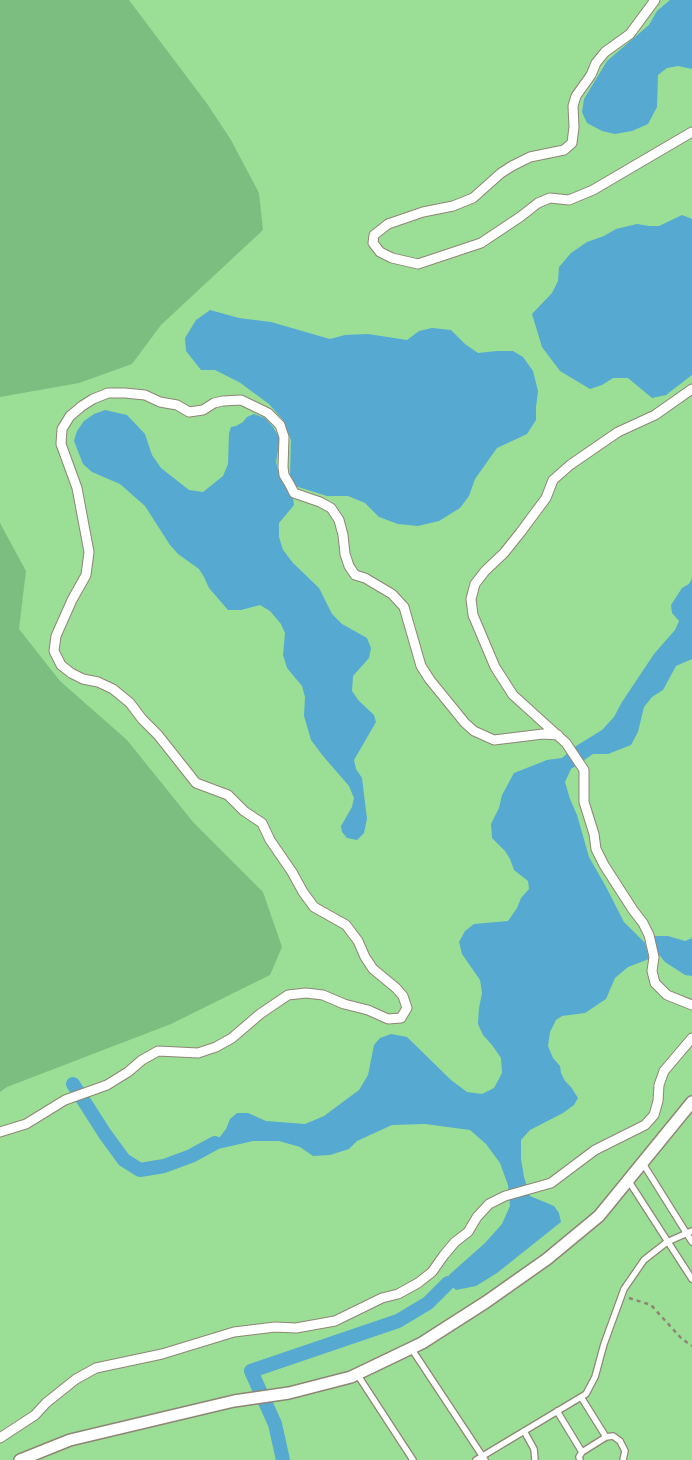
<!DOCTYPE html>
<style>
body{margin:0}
canvas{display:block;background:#f0dfbe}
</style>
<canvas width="692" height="1460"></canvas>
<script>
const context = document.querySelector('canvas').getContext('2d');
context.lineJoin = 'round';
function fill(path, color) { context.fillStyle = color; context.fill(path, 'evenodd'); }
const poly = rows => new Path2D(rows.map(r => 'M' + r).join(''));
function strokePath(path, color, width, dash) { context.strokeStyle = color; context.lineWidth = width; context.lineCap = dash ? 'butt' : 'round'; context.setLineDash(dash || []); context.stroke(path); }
fill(poly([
 [54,0,692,0,692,1460,0,1460,0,292]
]), '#9bdf97');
fill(poly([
 [0,0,129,0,208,105,231,140,259,193,263,230,161,325,132,364,79,383,0,397],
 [0,523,26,571,19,629,60,681,127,740,193,822,263,892,282,947,270,975,171,1024,7,1087,0,1092]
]), '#7cbe80');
fill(poly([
 [670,0,692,0,692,69,678,66,667,68,658,75,657,107,648,124,632,131,615,134,602,131,587,123,582,112,584,99,607,61,649,25,657,11],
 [682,215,692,219,692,375,666,395,652,398,628,378,613,378,602,385,590,389,560,371,542,347,532,314,552,293,558,281,559,267,571,253,587,242,604,236,616,229,637,224,649,226,659,226],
 [210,310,239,318,271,322,330,339,345,335,368,334,407,340,419,331,432,328,451,330,465,344,478,353,497,351,513,351,523,357,533,371,538,391,536,407,536,420,527,434,497,448,475,479,469,496,460,508,439,521,418,526,398,524,379,517,365,503,348,496,327,496,295,486,290,476,291,440,283,420,269,404,239,382,215,370,201,370,186,351,185,338,196,320],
 [105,410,127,415,145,434,152,455,161,468,189,490,203,492,223,476,228,464,229,433,231,427,236,426,243,422,247,417,254,414,265,418,273,427,280,439,276,462,280,478,293,498,294,505,279,523,279,537,283,550,293,563,319,588,332,614,342,624,367,638,371,648,369,658,353,676,352,691,359,701,374,715,376,722,354,760,356,769,362,778,367,819,364,833,357,840,347,838,342,832,341,826,352,807,354,798,349,786,323,756,311,740,304,716,305,697,302,686,287,668,283,655,285,633,281,624,270,611,260,605,241,610,228,610,209,588,204,577,199,569,178,554,170,545,145,506,120,484,92,472,83,464,74,441,77,431,84,421,94,414],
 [692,578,692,659,676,666,663,690,652,697,644,707,638,732,631,745,608,754,593,754,571,769,565,782,570,799,577,815,589,857,605,885,624,922,645,943,649,959,628,967,615,978,606,999,585,1013,562,1016,556,1020,550,1032,548,1046,553,1058,560,1066,561,1073,565,1081,571,1087,578,1098,574,1105,563,1113,530,1130,521,1140,521,1159,524,1177,530,1196,554,1206,559,1213,561,1222,497,1273,476,1286,456,1290,448,1283,449,1275,485,1243,502,1224,510,1206,508,1185,500,1163,486,1144,470,1130,425,1124,392,1125,357,1141,349,1149,330,1155,313,1156,300,1147,279,1141,253,1141,218,1149,215,1143,226,1129,230,1119,237,1113,248,1113,266,1121,305,1124,324,1116,359,1090,368,1075,374,1045,380,1038,391,1034,407,1037,451,1080,467,1092,482,1094,494,1088,502,1073,501,1058,492,1045,483,1035,478,1024,479,1008,482,993,480,980,462,954,459,942,465,931,474,924,508,921,517,908,521,898,529,889,528,881,514,870,510,859,505,851,492,838,491,824,499,808,502,795,514,773,547,760,562,758,576,746,602,730,614,717,622,702,654,654,675,630,679,621,672,613,671,605,682,588,689,584],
 [653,936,668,936,685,941,692,938,692,976,685,975,665,962,656,951]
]), '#56a9d1');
strokePath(poly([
 [73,1084,105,1134,124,1160,140,1170,164,1166,191,1156,215,1143],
 [283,1460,275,1424,251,1371,398,1321,428,1303,448,1283]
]), '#56a9d1', 14);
const service = poly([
 [642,1162,692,1242],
 [628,1180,692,1279],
 [411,1348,485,1460],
 [357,1374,413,1460],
 [581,1397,606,1437,613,1436,620,1441,625,1451,623,1460],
 [557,1411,582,1452,579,1457,580,1460],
 [524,1431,534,1449,535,1460],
 [582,1452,606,1437],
 [476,1460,586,1394,595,1377,604,1344,624,1289,644,1260,667,1242,692,1231]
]);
const pedestrian = poly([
 [655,0,630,34,605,52,596,63,591,75,576,96,573,106,574,127,572,143,564,150,530,157,512,166,501,173,473,198,453,206,423,212,388,224,374,235,373,243,380,252,392,258,418,264,481,243,520,217,538,203,550,198,569,200,593,190,692,132],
 [692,389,655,415,618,432,570,465,553,480,546,498,520,533,504,553,485,571,475,584,471,599,473,615,495,667,513,695,566,743,584,770,584,802,594,834,596,849,604,865,633,910,643,923,649,935,654,957,652,971,655,983,667,995,692,1005],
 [0,1132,26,1124,65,1100,107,1085,128,1072,142,1060,158,1051,198,1053,216,1047,232,1038,260,1014,288,995,306,993,323,995,344,1004,368,1010,388,1019,401,1018,407,1008,403,996,396,988,373,969,365,957,358,941,346,925,314,907,303,892,292,872,270,840,262,823,244,811,228,795,196,783,158,735,142,719,130,703,113,689,98,682,83,679,71,673,61,665,54,651,56,636,72,600,86,575,89,552,77,488,61,444,62,429,70,416,82,406,93,399,108,393,125,393,145,395,160,402,177,405,189,412,203,410,214,403,223,401,241,400,268,413,280,425,284,437,283,467,284,475,290,485,294,493,320,502,331,508,339,520,343,535,345,554,349,566,355,575,365,578,392,594,404,607,421,666,430,680,465,723,474,731,494,740,543,734,558,735],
 [0,1438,35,1415,46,1403,76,1379,96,1368,162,1354,234,1332,275,1327,296,1328,335,1321,382,1298,398,1294,418,1283,432,1272,444,1255,455,1242,468,1232,477,1217,489,1204,505,1196,551,1183,595,1150,645,1125,654,1115,658,1101,659,1085,664,1071,692,1038]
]);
const minor = poly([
 [20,1460,70,1440,234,1401,289,1393,351,1377,422,1343,486,1302,547,1259,599,1216,692,1102]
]);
strokePath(service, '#8e8574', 8);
strokePath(pedestrian, '#8e8574', 11);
strokePath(minor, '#8e8574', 14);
strokePath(poly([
 [629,1298,651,1305,681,1338,692,1346]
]), '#8e8574', 2.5, [4, 4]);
strokePath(service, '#fff', 5.5);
strokePath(pedestrian, '#fff', 9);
strokePath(minor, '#fff', 11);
</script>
